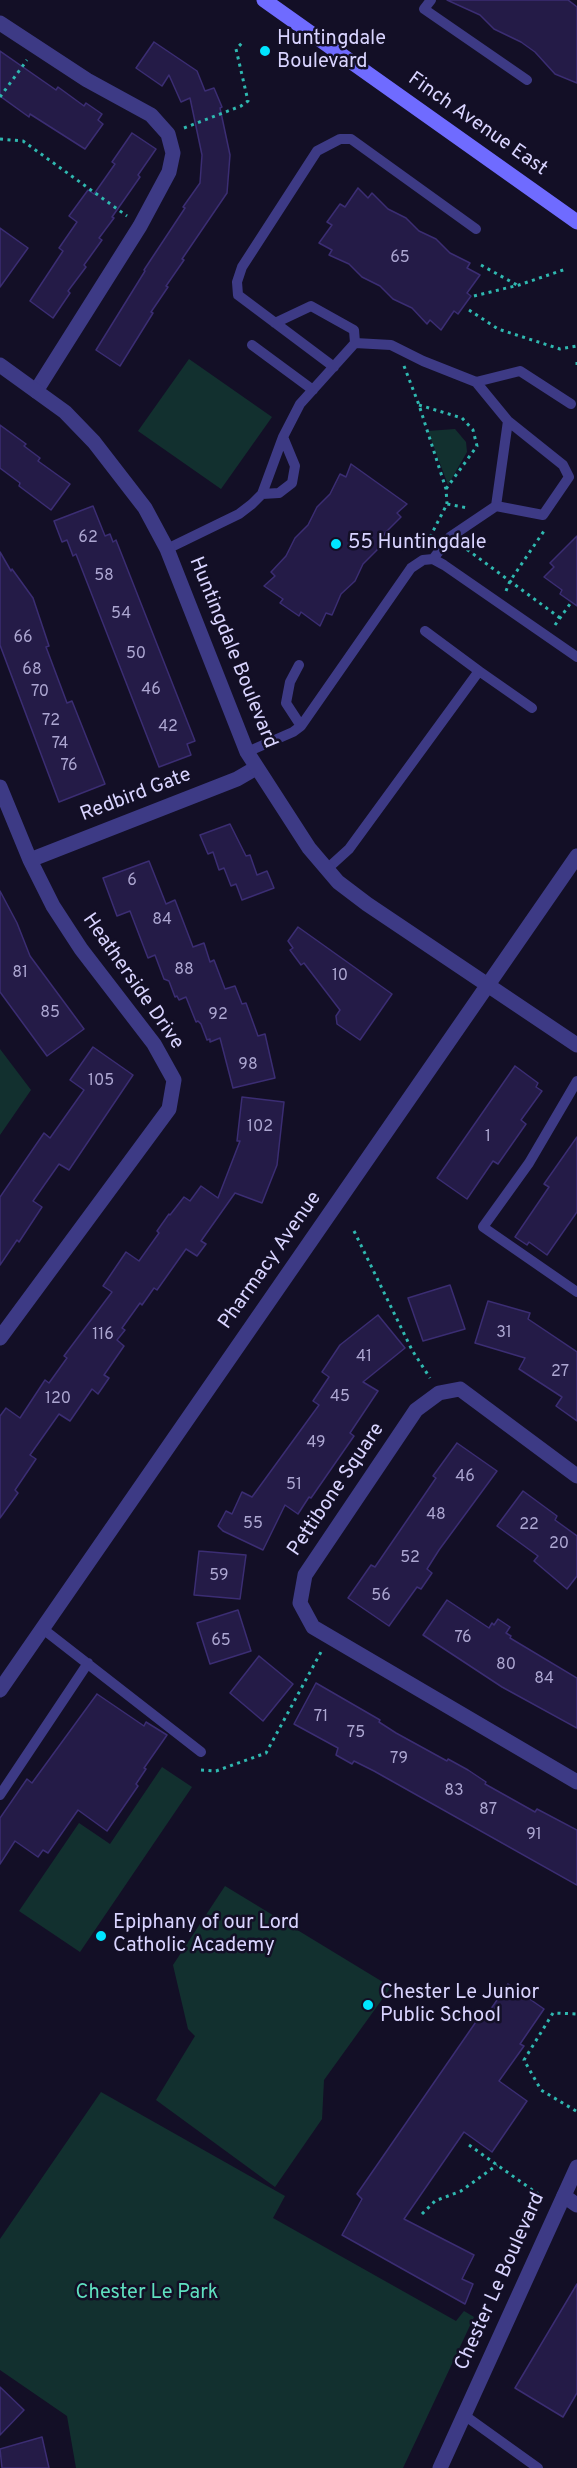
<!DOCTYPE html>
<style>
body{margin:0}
canvas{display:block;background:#130f26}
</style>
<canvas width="577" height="2468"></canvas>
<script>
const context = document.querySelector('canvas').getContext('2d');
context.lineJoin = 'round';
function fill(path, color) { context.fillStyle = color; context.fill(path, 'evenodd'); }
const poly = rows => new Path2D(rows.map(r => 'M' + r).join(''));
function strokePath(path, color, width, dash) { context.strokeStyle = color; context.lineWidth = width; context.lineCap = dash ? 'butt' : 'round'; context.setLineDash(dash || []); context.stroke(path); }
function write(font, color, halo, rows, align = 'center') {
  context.font = font + ' Overpass,sans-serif'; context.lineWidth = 5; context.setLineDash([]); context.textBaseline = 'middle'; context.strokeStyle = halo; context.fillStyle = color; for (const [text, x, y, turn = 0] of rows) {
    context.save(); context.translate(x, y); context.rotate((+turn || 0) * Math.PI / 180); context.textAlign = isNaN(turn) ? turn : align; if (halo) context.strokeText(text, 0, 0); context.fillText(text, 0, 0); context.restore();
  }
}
fill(poly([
 [189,359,272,417,221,489,138,431],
 [455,429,466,442,467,452,448,485,428,431],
 [0,1049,31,1090,0,1135],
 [162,1767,192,1787,80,1952,19,1911,79,1823,110,1844],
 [225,1886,391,1987,324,2080,322,2119,275,2187,156,2100,195,2036,188,2029,173,1965],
 [101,2092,285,2196,273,2218,456,2321,464,2311,474,2317,403,2468,76,2468,67,2416,0,2370,0,2239]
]), '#12302f');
const building = poly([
 [447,0,568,0,577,7,577,83,555,74,535,52,521,42,494,29,480,15,447,0],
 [154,42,197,71,205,91,214,88,222,107,220,108,230,155,227,193,182,259,184,260,166,286,168,287,151,312,153,313,120,366,96,350,145,271,144,270,185,208,183,207,200,183,202,155,190,98,181,102,169,75,162,86,136,68,154,42],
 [0,51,56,90,58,87,84,106,86,103,102,114,98,120,103,124,85,149,30,114,29,117,0,96,0,51],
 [132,133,156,149,138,175,140,177,112,217,114,218,99,238,102,240,84,265,86,267,68,291,70,293,53,318,30,301,63,251,59,248,77,222,69,216,88,190,94,194,115,164,112,162,132,133],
 [358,188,368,198,372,193,388,209,406,218,419,231,436,239,450,253,470,263,467,268,480,275,467,293,471,296,458,314,454,311,441,330,430,320,427,324,412,308,393,299,380,286,362,277,349,264,329,255,332,250,319,243,332,225,327,222,340,204,345,207,358,188],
 [0,228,28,248,0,287,0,228],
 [0,425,26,444,24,446,40,458,38,461,70,484,51,510,19,486,20,483,0,468,0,425],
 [351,464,407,504,397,513,401,517,385,533,377,550,363,564,355,581,341,594,332,615,326,613,320,626,301,612,299,616,280,603,283,599,264,586,275,576,271,572,286,556,295,538,308,525,317,507,330,494,340,474,346,477,351,464],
 [93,506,105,536,110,534,113,542,116,540,195,741,187,744,191,755,159,767,76,554,73,556,67,540,62,542,54,521,93,506],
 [577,536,577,606,560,594,562,590,544,577,554,567,550,563,577,536],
 [0,552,11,571,12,569,33,598,49,646,46,647,67,703,72,701,105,784,59,802,0,645,0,552],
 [230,824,246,856,250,855,257,875,267,871,274,888,242,900,236,884,231,886,224,868,219,870,213,852,208,854,200,835,230,824],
 [149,861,166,904,175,900,193,947,204,943,210,962,214,960,225,989,235,986,242,1004,246,1003,258,1036,265,1034,275,1078,233,1088,220,1038,210,1042,210,1039,207,1040,201,1024,198,1021,196,1022,186,997,179,1000,177,996,175,997,169,981,164,979,155,955,148,958,130,911,117,916,103,878,149,861],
 [0,891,17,923,30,956,84,1029,47,1056,0,992,0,891],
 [298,927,392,994,360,1040,337,1024,336,1016,340,1010,304,963,301,965,290,950,293,948,288,941,298,927],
 [93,1047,133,1075,69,1170,59,1164,33,1201,42,1207,19,1242,17,1240,0,1265,0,1197,44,1133,50,1138,84,1090,70,1080,93,1047],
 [515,1066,538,1083,536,1087,542,1091,521,1120,526,1124,498,1164,493,1161,467,1199,437,1178,515,1066],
 [242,1097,284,1102,277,1165,262,1203,235,1193,201,1241,206,1244,197,1256,186,1249,157,1290,154,1288,142,1305,140,1303,122,1328,125,1330,117,1340,124,1346,104,1375,109,1378,98,1394,92,1389,70,1421,59,1414,30,1455,36,1459,15,1490,18,1493,0,1518,0,1416,6,1408,20,1418,45,1380,49,1383,67,1358,64,1356,112,1292,103,1286,126,1252,139,1261,159,1233,157,1231,169,1214,170,1215,184,1197,190,1201,201,1186,218,1198,240,1141,237,1141,242,1097],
 [577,1137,577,1212,547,1255,529,1242,527,1245,515,1237,549,1187,544,1184,577,1137],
 [450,1285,465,1329,423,1341,408,1298,450,1285],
 [488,1301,530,1313,528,1319,577,1352,577,1421,556,1406,562,1397,519,1369,525,1358,475,1343,488,1301],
 [378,1315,405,1348,363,1382,378,1391,350,1433,354,1436,311,1498,309,1497,298,1514,285,1505,263,1550,223,1531,218,1526,226,1511,232,1514,242,1492,252,1497,319,1405,313,1401,329,1377,322,1372,340,1345,378,1315],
 [457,1443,497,1471,439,1550,427,1569,432,1573,421,1589,417,1587,389,1626,348,1598,371,1565,375,1567,436,1478,433,1476,457,1443],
 [523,1491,557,1516,555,1520,577,1536,577,1576,567,1589,534,1561,538,1556,497,1526,523,1491],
 [199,1551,246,1555,240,1599,194,1595,199,1551],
 [447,1600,489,1628,492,1623,494,1625,498,1619,510,1627,506,1633,511,1636,510,1638,577,1678,577,1728,502,1687,423,1635,447,1600],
 [238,1610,251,1651,210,1664,197,1623,238,1610],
 [259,1656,293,1684,263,1721,230,1693,259,1656],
 [316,1683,380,1720,379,1722,396,1733,447,1761,448,1759,468,1770,486,1782,485,1784,535,1812,537,1809,577,1830,577,1885,374,1771,354,1761,352,1764,336,1755,338,1748,294,1724,316,1683],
 [97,1694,144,1726,146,1722,167,1735,144,1768,146,1769,136,1784,138,1786,107,1831,78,1810,48,1853,43,1850,38,1857,15,1841,0,1864,0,1818,27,1779,32,1783,97,1694],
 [508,1984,544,2009,520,2044,524,2046,499,2081,527,2101,492,2152,464,2132,404,2219,474,2255,462,2279,473,2284,465,2304,342,2235,362,2199,357,2194,480,2016,484,2019,508,1984],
 [577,2284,577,2393,563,2417,515,2388,577,2284],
 [0,2387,24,2410,0,2435,0,2387],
 [42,2437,49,2468,2,2468,0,2449,42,2437]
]);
fill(building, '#241b47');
strokePath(building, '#3b2d73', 1.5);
strokePath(poly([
 [0,97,27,60],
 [184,128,241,106,248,101,236,49,242,43],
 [0,139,23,141,127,216],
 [481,265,517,285],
 [474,296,519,285,566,269],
 [469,310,498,329,560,349,577,346],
 [577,362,577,366],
 [404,366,419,405,446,489,447,504],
 [419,405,462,418,473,430,477,446,446,489],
 [430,537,447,504,468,508],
 [461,545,560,618],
 [506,591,510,581,546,528],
 [555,625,570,604],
 [354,1231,412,1350,430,1378],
 [201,1770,216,1771,266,1753,321,1652],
 [576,2111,541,2090,524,2060,553,2013,577,2014],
 [469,2145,538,2194],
 [422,2214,435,2201,461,2191,497,2165]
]), '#2fb8b0', 3, [3, 4.5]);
strokePath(poly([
 [431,0,424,9,527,80],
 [275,323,311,306,354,330,355,343],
 [252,345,313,390],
 [334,367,238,295,237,282,242,267,317,151,340,139,351,139,476,229],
 [508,421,476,382,520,371,571,404],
 [262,494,279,493,292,483,295,466,283,437],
 [167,549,239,514,252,504,262,494,283,437,300,404,355,343,391,345,423,361,476,382],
 [433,559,450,537,496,506,543,515,569,477,563,465,508,421,496,506],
 [425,631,479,671],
 [299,665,290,682,286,703,301,726],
 [247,752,293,732,301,726,411,568,423,560,433,559,444,565,577,657],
 [327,869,349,849,479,671,532,708],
 [577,1081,529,1163,483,1227,577,1292],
 [43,1629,201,1752],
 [0,1795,88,1663],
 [464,2415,538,2468]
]), '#3d3a85', 10);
strokePath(poly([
 [0,23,87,80,151,115,168,134,173,153,169,172,140,226,36,391],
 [0,787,30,860,53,906,81,949,154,1044,174,1080,169,1109,0,1338],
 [30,860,237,779,256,768],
 [577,1476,460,1389,439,1393,416,1410,305,1575,300,1603,313,1627,577,1782],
 [564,2196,577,2205]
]), '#3d3a85', 15);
strokePath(poly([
 [0,365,65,412,94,442,145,508,167,549,247,752,309,848,338,882,367,904,577,1045],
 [0,1690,577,856],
 [440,2468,577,2167]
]), '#3d3a85', 15);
strokePath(poly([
 [264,0,577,222]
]), '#6f6bff', 15);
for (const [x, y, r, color] of [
 [265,51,6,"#00e5ff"],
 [336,544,6,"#00e5ff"],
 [101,1936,6,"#00e5ff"],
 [368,2005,6,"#00e5ff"]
]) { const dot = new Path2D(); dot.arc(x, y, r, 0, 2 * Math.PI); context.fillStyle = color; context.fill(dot); strokePath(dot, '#130f26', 2); }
write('16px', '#aca6d1', null, [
 ["65",400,259],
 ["62",88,539],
 ["58",104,577],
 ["54",121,615],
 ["66",23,639],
 ["50",136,655],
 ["68",32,671],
 ["46",151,691],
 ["70",40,693],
 ["72",51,722],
 ["42",168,728],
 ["74",60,745],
 ["76",69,767],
 ["6",132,882],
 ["84",162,921],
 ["88",184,971],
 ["81",20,974],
 ["10",340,977],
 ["85",50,1014],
 ["92",218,1016],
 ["98",248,1066],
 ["105",101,1082],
 ["102",260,1128],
 ["1",488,1138],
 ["31",504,1334],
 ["116",103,1336],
 ["41",364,1358],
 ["27",560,1373],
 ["45",340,1398],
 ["120",58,1400],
 ["49",316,1444],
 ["46",465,1478],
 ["51",294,1486],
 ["48",436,1516],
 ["55",253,1525],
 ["22",529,1526],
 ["20",559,1545],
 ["52",410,1559],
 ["59",219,1577],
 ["56",381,1597],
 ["76",463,1639],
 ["65",221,1642],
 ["80",506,1666],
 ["84",544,1680],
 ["71",321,1718],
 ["75",356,1734],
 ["79",399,1760],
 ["83",454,1792],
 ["87",488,1811],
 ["91",534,1836]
]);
write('20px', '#d9d4ff', '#130f26', [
 ["Huntingdale",277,40],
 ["Boulevard",277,63],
 ["55 Huntingdale",348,544],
 ["Epiphany of our Lord",113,1924],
 ["Catholic Academy",113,1947],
 ["Chester Le Junior",380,1994],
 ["Public School",380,2017]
], 'left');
write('20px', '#d9d4ff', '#130f26', [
 ["Finch Avenue East",477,125,35],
 ["Huntingdale Boulevard",232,653,68],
 ["Redbird Gate",136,796,-21],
 ["Heatherside Drive",132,982,55],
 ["Pharmacy Avenue",271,1261,-55],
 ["Pettibone Square",337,1490,-56],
 ["Chester Le Boulevard",501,2282,-66]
]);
write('20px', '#5fe0c0', '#130f26', [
 ["Chester Le Park",147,2294]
]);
</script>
